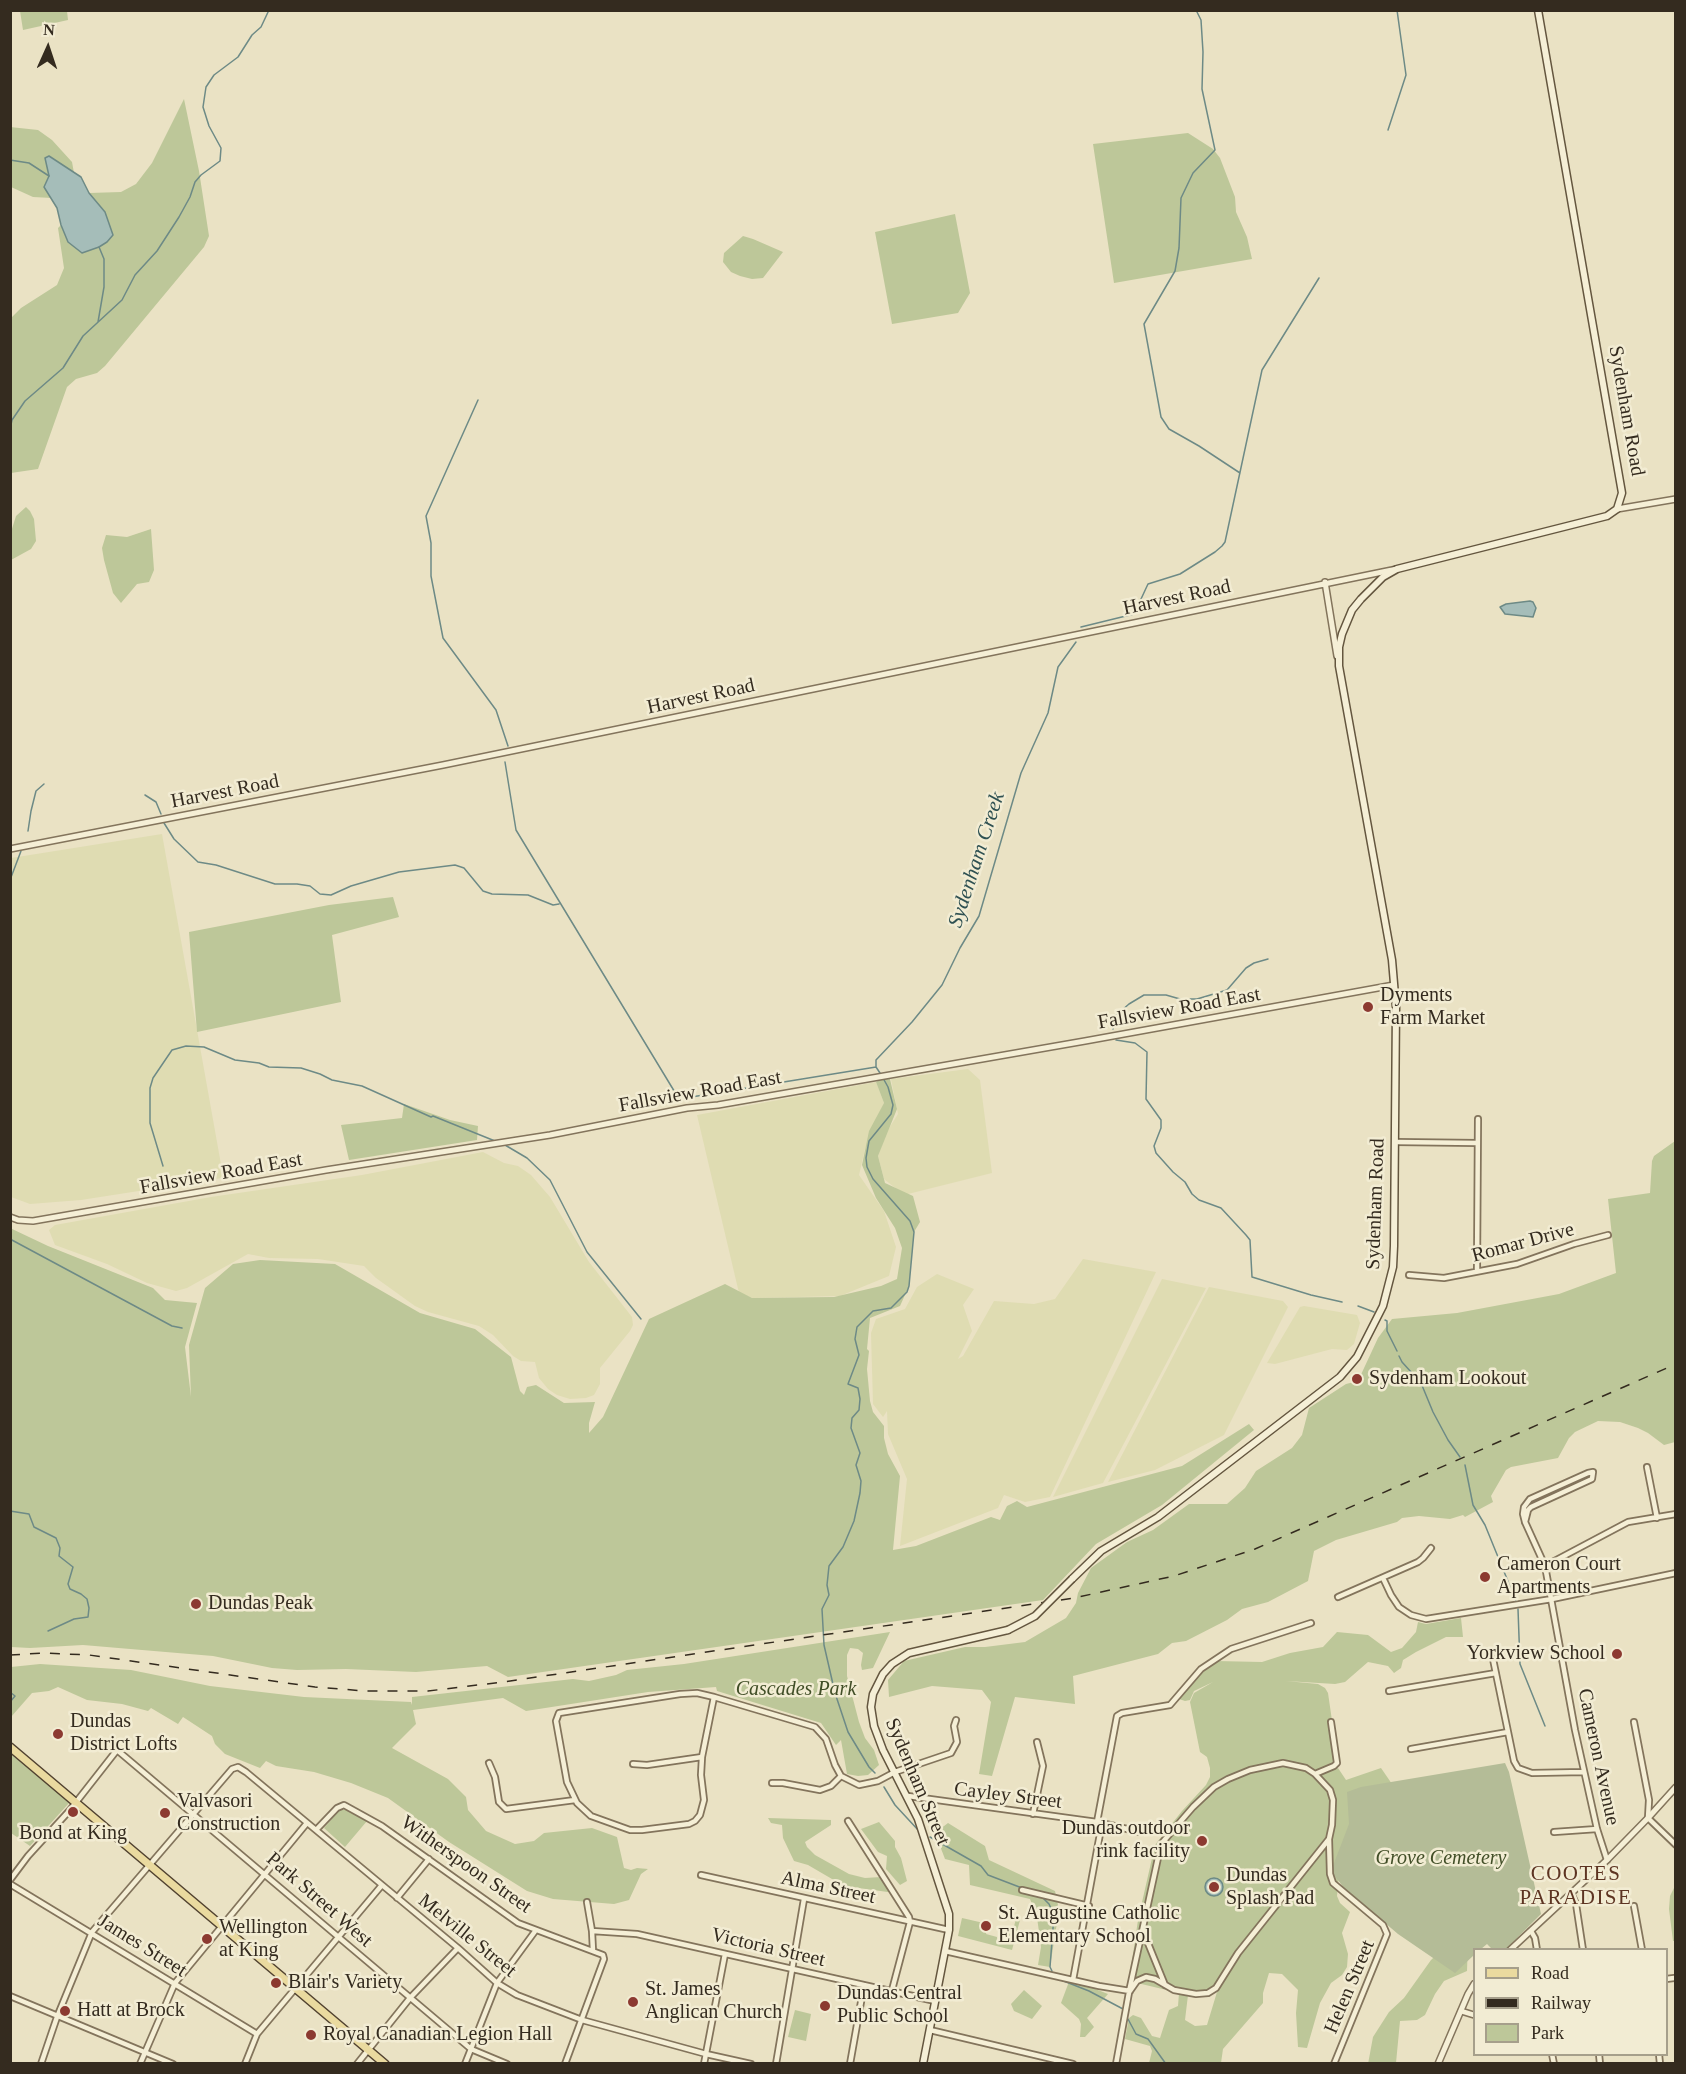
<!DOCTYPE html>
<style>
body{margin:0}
#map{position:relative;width:1686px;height:2074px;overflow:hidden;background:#eae2c4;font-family:Georgia,serif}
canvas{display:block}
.frame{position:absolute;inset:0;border:12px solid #342b1f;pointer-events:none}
.legend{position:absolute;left:1473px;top:1948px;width:195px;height:108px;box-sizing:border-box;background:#f2ecd3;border:2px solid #a69f8b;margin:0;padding:8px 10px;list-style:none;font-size:18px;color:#342b1f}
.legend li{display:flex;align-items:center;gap:12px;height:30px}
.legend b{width:30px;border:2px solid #a69f8b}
.north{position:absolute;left:18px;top:18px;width:60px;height:60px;-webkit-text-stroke:4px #f2ecd3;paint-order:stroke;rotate:3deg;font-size:16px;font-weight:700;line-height:24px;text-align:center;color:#342b1f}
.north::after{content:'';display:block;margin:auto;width:21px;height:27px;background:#342b1f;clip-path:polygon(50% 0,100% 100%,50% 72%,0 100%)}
</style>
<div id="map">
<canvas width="1686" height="2074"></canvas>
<div class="frame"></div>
<ul class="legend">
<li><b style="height:8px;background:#eada9f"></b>Road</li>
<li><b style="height:8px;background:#342b1f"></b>Railway</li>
<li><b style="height:16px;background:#bdc799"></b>Park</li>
</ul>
<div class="north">N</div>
</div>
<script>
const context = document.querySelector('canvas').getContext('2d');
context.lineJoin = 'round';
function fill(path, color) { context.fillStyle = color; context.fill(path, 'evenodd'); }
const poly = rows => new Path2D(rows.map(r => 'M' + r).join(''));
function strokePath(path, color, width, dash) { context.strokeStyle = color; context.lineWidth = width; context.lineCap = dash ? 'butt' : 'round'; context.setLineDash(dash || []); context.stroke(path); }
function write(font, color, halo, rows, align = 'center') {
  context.font = font + ' Georgia,serif'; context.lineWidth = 5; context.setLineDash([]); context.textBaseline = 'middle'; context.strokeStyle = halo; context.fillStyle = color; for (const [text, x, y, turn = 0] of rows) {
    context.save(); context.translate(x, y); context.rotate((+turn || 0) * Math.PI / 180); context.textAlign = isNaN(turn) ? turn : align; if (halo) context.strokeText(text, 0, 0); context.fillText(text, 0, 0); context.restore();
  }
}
fill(poly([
 [162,834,222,1170,222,1178,81,1200,30,1204,11,1197,11,858],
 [968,1069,980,1080,992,1173,904,1195,884,1179,878,1156,886,1133,898,1114,891,1079],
 [876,1082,884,1103,865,1149,859,1175,884,1211,896,1247,889,1276,840,1296,752,1298,739,1293,697,1115],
 [483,1152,504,1163,518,1166,531,1175,550,1197,589,1262,632,1317,633,1325,630,1331,600,1368,600,1384,594,1395,586,1398,570,1399,557,1395,548,1389,539,1378,535,1362,521,1361,513,1356,493,1335,479,1326,428,1312,415,1306,376,1278,364,1266,318,1259,269,1258,248,1254,187,1288,176,1291,147,1283,107,1264,55,1245,49,1230,55,1225,211,1197,362,1175],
 [1083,1259,1156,1272,1050,1497,1025,1502,1004,1495,998,1508,900,1546,907,1479,888,1434,887,1411,883,1417,873,1404,871,1333,876,1319,905,1309,917,1287,937,1274,974,1289,963,1305,972,1331,958,1359,963,1356,994,1301,1034,1304,1055,1299],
 [1162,1279,1206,1288,1103,1483,1053,1497],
 [1209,1287,1283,1301,1288,1307,1224,1435,1155,1470,1108,1482],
 [1304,1306,1357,1315,1360,1323,1354,1344,1347,1350,1332,1349,1275,1364,1267,1363,1300,1307]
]), '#dfdcb2');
fill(poly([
 [20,11,67,11,68,20,23,30],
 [184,99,199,171,209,236,204,247,105,366,97,373,76,379,67,387,38,469,11,473,10,319,21,308,57,285,64,268,58,228,61,225,68,242,105,212,89,193,121,192,136,184,152,163],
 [10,127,38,130,52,140,72,162,74,173,49,156,49,176,44,187,52,198,33,197,11,187],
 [1188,133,1213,149,1220,158,1235,197,1236,212,1247,237,1252,259,1114,283,1093,144],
 [955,214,970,293,958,313,892,324,875,232],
 [743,236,753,239,783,252,763,278,752,279,740,276,731,272,723,262,724,253],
 [26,507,30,511,34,519,36,541,31,549,11,560,11,532,16,516],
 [151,529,154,570,149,582,137,584,121,603,113,593,104,560,102,548,106,535,127,537],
 [393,897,399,917,332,935,341,1002,197,1032,189,932,329,905],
 [889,1075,897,1109,878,1156,885,1183,913,1196,920,1222,914,1232,909,1286,900,1306,870,1318,867,1349,869,1351,867,1369,870,1401,873,1412,884,1426,884,1438,888,1454,900,1476,893,1550,916,1546,991,1517,1000,1520,1007,1506,1017,1501,1027,1507,1182,1466,1249,1424,1254,1430,1162,1505,1096,1544,1043,1600,508,1677,487,1666,416,1672,346,1669,297,1670,272,1668,213,1656,83,1645,30,1648,11,1647,10,1228,48,1246,153,1288,165,1300,197,1303,185,1347,191,1397,189,1345,205,1288,233,1264,260,1260,335,1264,420,1313,475,1329,511,1357,520,1391,524,1395,527,1387,536,1385,564,1403,595,1402,589,1423,589,1433,603,1417,649,1319,725,1284,752,1298,834,1297,881,1286,897,1279,902,1248,895,1228,876,1198,862,1165,869,1131,884,1103,876,1082],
 [404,1104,450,1120,478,1126,477,1140,349,1160,341,1125,402,1118],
 [1675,1141,1675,1442,1664,1445,1648,1433,1638,1428,1620,1422,1598,1421,1575,1432,1569,1438,1558,1458,1511,1467,1506,1470,1491,1496,1493,1502,1465,1517,1463,1515,1450,1519,1419,1516,1402,1518,1397,1522,1336,1540,1314,1551,1308,1581,1268,1602,1242,1609,1227,1620,1186,1641,1172,1643,1158,1654,1073,1676,1075,1704,1015,1697,992,1776,979,1774,991,1702,982,1690,932,1686,889,1697,888,1680,904,1661,965,1647,985,1647,1025,1642,1066,1618,1076,1603,1078,1593,1091,1568,1127,1542,1153,1530,1189,1504,1227,1504,1245,1488,1256,1471,1292,1448,1302,1435,1309,1408,1346,1384,1358,1381,1378,1338,1392,1319,1457,1313,1559,1294,1616,1273,1608,1199,1650,1193,1652,1161,1654,1156],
 [1461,1618,1463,1637,1446,1637,1416,1652,1403,1660,1401,1668,1394,1673,1388,1666,1368,1662,1345,1682,1335,1684,1286,1681,1318,1684,1325,1688,1328,1693,1338,1762,1334,1769,1338,1768,1346,1780,1381,1768,1392,1784,1341,1851,1337,1896,1340,1903,1350,1912,1342,1933,1348,1954,1347,1967,1342,1975,1331,1983,1320,2003,1307,2048,1298,2047,1296,2013,1298,1990,1282,1974,1269,1973,1263,1993,1263,2003,1223,2049,1221,2063,1149,2063,1152,2051,1150,2046,1125,2039,1129,2018,1133,2015,1141,2018,1152,2036,1160,2038,1169,2010,1178,2006,1179,1993,1129,1981,1138,1920,1155,1845,1182,1811,1206,1785,1210,1777,1210,1768,1207,1757,1200,1752,1190,1702,1194,1693,1213,1682,1194,1691,1190,1700,1185,1701,1179,1699,1191,1682,1216,1661,1262,1662,1290,1653,1323,1647,1337,1632,1368,1635,1391,1652,1402,1648,1416,1632,1418,1622,1426,1624],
 [1227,1974,1217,1992,1207,2025,1195,2026,1185,2020,1188,1995,1185,1994,1204,1997,1216,1989],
 [890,1632,873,1668,862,1670,861,1665,863,1653,858,1649,850,1648,847,1655,847,1676,859,1722,865,1738,874,1750,879,1765,868,1775,858,1776,847,1774,841,1740,836,1745,821,1723,717,1691,716,1687,648,1692,526,1711,503,1698,413,1710,416,1724,392,1748,448,1779,466,1797,468,1810,486,1831,515,1844,534,1841,544,1833,592,1828,617,1837,624,1868,631,1870,637,1868,648,1869,641,1874,629,1900,614,1904,553,1899,527,1891,449,1842,388,1798,351,1783,314,1772,276,1766,266,1761,260,1768,225,1754,215,1744,212,1736,183,1717,178,1724,151,1708,148,1711,122,1704,87,1700,58,1687,49,1691,32,1693,11,1717,11,1667,40,1664,131,1670,210,1686,304,1697,411,1702,412,1705,412,1697,573,1679,589,1681,616,1675,627,1670,684,1664],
 [10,1753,70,1802,30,1846,11,1833],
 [339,1810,347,1810,367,1821,345,1847,324,1828],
 [768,1818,831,1820,831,1825,805,1842,807,1847,815,1855,849,1874,865,1878,881,1877,895,1893,844,1886,808,1865,794,1861,783,1838,782,1825,771,1823],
 [879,1822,895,1841,895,1847,901,1858,907,1881,900,1885,886,1869,887,1856,878,1852,861,1829],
 [948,1823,985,1846,989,1860,1055,1891,1059,1910,1050,1967,1038,1965,1041,1947,1037,1917,1030,1899,970,1885,969,1865,945,1859,935,1833],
 [1674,1888,1676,1888,1676,1941,1673,1941,1669,1909,1670,1896],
 [962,1918,988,1924,986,1934,997,1937,997,1940,999,1941,1001,1938,1008,1940,1010,1929,1013,1930,1016,1919,1020,1920,1012,1950,958,1936],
 [1454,1938,1468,1941,1467,1971,1444,1981,1435,1994,1425,2015,1417,2020,1400,2021,1396,2063,1368,2064,1373,2037,1389,2012,1404,1998,1431,1960],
 [1070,1979,1108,1994,1087,2018,1094,2027,1085,2037,1080,2037,1081,2024,1079,2019,1061,2003],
 [1024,1990,1042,2006,1032,2019,1014,2011,1011,2004],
 [795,2010,811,2014,806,2041,788,2037]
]), '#bdc799');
fill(poly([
 [1505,1763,1509,1772,1541,1914,1506,1949,1492,1949,1487,1944,1481,1949,1474,1950,1474,1955,1455,1973,1398,1934,1344,1888,1331,1871,1349,1824,1347,1792,1361,1787]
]), '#b4bc97');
const water = poly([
 [49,156,81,177,89,193,105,212,113,235,107,242,99,247,82,253,68,242,61,225,57,208,44,187,49,176,45,158,49,156],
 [1530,601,1533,602,1536,608,1533,617,1505,614,1500,607,1506,604,1530,601],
 '1205 1887a9 9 0 1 1 18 0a9 9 0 1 1-18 0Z'
]);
fill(water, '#a5bdb9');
strokePath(water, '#6d8a86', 1.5);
strokePath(poly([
 [1196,10,1201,20,1203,52,1202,89,1215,150,1193,173,1181,198,1179,248,1175,271,1144,324,1161,417,1169,429,1199,446,1240,473],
 [1388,130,1406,75,1397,10],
 [10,160,29,163,49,176],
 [98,322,104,287,104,259,99,247],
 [478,400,426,516,431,543,431,576,443,638,496,710,508,746],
 [10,429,12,420,25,401,63,368,83,336,122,300,135,275,157,251,179,217,190,197,195,182,201,175,220,161,221,148,209,126,203,107,206,87,214,75,238,57,252,35,261,27,269,10],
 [1081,627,1134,614,1148,584,1180,574,1215,552,1222,546,1225,542,1262,370,1319,278],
 [505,762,516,830,679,1099,876,1067],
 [145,795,156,802,161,814],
 [164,823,174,839,198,862,216,865,275,884,297,884,310,886,320,894,331,895,351,886,399,872,455,865,464,868,483,891,492,894,528,895,553,905,559,904],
 [28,831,31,811,36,791,44,784],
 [10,880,21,851],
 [1113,1029,1114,1017,1129,1004,1144,995,1166,995,1180,999,1197,999,1227,990,1246,968,1254,963,1268,959],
 [1116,1040,1135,1043,1147,1052,1146,1099,1161,1120,1161,1128,1154,1146,1156,1153,1173,1172,1185,1182,1192,1194,1199,1200,1221,1208,1246,1235,1250,1240,1252,1277,1311,1295,1342,1302],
 [880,1073,876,1067,876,1060,912,1022,942,985,960,948,979,916,1021,773,1048,713,1058,667,1076,642],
 [505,1145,527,1158,550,1180,587,1252,641,1319],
 [163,1166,150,1123,150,1088,153,1078,172,1050,186,1046,204,1047,235,1060,259,1063,269,1067,301,1068,320,1074,332,1080,362,1086,431,1117,433,1116,495,1141],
 [10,1239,172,1326,182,1328],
 [1358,1306,1374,1312],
 [1385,1320,1387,1321,1387,1331,1397,1351],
 [1399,1356,1402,1362,1421,1383,1433,1412,1448,1440,1460,1457],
 [1465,1465,1473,1505,1485,1525,1516,1601],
 [10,1511,29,1514,34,1527,56,1538,60,1548,59,1556,73,1567,68,1584,70,1589,81,1594,87,1599,89,1608,88,1617,74,1619,48,1631],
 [1518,1609,1520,1664,1545,1726],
 [10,1692,15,1696,10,1702],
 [875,1773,869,1767,848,1732,835,1693,824,1645,822,1609,829,1595,827,1585,829,1566,843,1547,854,1521,860,1493,861,1481,856,1465,860,1453,851,1428,852,1418,859,1410,860,1399,858,1388,848,1384,859,1355,855,1339,857,1327,873,1311,891,1308,907,1292,909,1286,914,1232,910,1221,873,1179,867,1167,866,1158,869,1141,891,1114,893,1105,888,1087,883,1078],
 [884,1787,895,1805,919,1831],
 [930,1837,981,1866,988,1875,1022,1888],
 [1043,1898,1049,1904,1054,1915,1050,1967,1052,1971],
 [1056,1978,1089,1991,1123,2009],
 [1128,2019,1136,2034,1148,2039,1166,2064]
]), '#6d8a86', 1.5);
const minor = poly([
 [1396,1142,1477,1143],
 [1477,1271,1478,1119],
 [1409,1275,1444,1278,1517,1264,1574,1244,1608,1235],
 [1647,1467,1657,1518],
 [1525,1522,1528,1510,1531,1507,1592,1479,1593,1472,1588,1473,1530,1499,1524,1507,1523,1514,1525,1522,1545,1566,1575,1730,1597,1829,1607,1860],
 [1545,1566,1628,1522,1676,1514],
 [1383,1578,1391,1595,1399,1607,1411,1615,1426,1619,1552,1599,1676,1573],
 [1338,1597,1418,1562,1423,1558,1431,1548],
 [1493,1659,1514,1761,1518,1768,1532,1773,1584,1772],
 [1389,1691,1496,1673],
 [714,1697,702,1757,701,1775,704,1800,700,1815,695,1821,689,1824,642,1830,630,1830,591,1816,577,1803,567,1782,556,1721,559,1713,680,1694,697,1693,714,1697,815,1727,826,1739,835,1765,841,1776,859,1785,878,1781,895,1772,951,1753,957,1742,954,1726,956,1720],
 [1634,1722,1649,1800,1648,1818,1676,1845],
 [1411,1749,1508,1732],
 [489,1763,495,1777,499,1802,506,1809,575,1800],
 [633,1764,647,1765,702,1757],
 [1315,1774,1334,1766,1337,1763,1331,1722],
 [772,1783,783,1783,820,1790,831,1786,841,1776],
 [908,1796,1097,1822,1140,1832],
 [1033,1814,1043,1766,1037,1742],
 [848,1821,909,1917,910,1922,892,1990],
 [1097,1822,1117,1716,1122,1713,1170,1705,1201,1669,1231,1649,1311,1623],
 [316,1830,337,1808,344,1805,382,1826,518,1923,603,1955,604,1959,565,2064],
 [1554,1832,1597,1829],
 [1329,1839,1330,1874,1333,1883,1383,1925,1387,1934,1334,2064],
 [701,1875,949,1930],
 [10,1880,28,1856,70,1810,117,1750,471,2049,507,2064],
 [10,1884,257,2034],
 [1022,1890,1089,1906],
 [1571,1893,1576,1904,1583,1950],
 [397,1898,429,1859],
 [587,1902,592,1931,593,1951],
 [1634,1906,1642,1950],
 [592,1931,637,1934,935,2001],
 [1143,1931,1165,1985],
 [1531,1931,1535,1938,1537,1950],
 [945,1951,1099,1986,1130,1991],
 [1666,1979,1674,1978],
 [1073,1980,1102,1823],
 [10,1996,173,2064],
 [1461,2011,1474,2015],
 [930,2030,1073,2064],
 [1552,2054,1554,2064],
 [1599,2054,1600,2064],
 [1659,2054,1660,2064],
 [41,2064,57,2017,92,1932,232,1769,238,1767,246,1772,458,1948,497,1983,517,1995,582,2020,706,2054,751,2064],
 [140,2064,175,1983,307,1823],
 [245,2064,257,2034,382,1885],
 [357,2064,410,1998,458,1948],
 [465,2064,497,1983,536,1930],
 [704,2064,725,1954],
 [776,2064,804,1899],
 [850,2064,864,1985],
 [1116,2064,1130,1987,1161,1844,1193,1807,1214,1787,1228,1779,1250,1770,1283,1763,1306,1768,1315,1774,1330,1790,1333,1800,1332,1825,1329,1839,1238,1953,1216,1988,1208,1993,1196,1994,1174,1990,1155,1979,1146,1977,1137,1981,1130,1991]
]);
const tertiary = poly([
 [1617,509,1676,499],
 [1325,582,1337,656],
 [10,849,443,765,1397,569],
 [10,1217,18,1220,33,1221,326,1170,550,1135,687,1108,718,1105,1085,1041,1394,985],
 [1510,1950,1607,1860,1648,1818,1676,1787],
 [1438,2064,1468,1994,1474,1984]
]);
const secondary = poly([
 [1072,1579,1101,1551,1158,1517,1340,1377,1357,1357,1383,1306,1393,1267,1394,1246,1396,1007,1392,960,1339,666,1339,647,1342,634,1352,610,1361,599,1383,577,1397,569,1607,516,1617,509,1622,493,1538,10],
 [923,2064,949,1930,949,1914,918,1819,883,1750,874,1726,871,1707,873,1694,883,1674,892,1664,909,1653,1008,1630]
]);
const primary = poly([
 [10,1747,385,2064]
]);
strokePath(minor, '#83745c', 8);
strokePath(tertiary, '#83745c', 8);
strokePath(secondary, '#64563f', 9);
strokePath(primary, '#514230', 10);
strokePath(minor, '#f5efd6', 4.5);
strokePath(tertiary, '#f5efd6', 5);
strokePath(secondary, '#f5efd6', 6);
strokePath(primary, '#eada9f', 7);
strokePath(poly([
 [10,1655,43,1653,89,1655,315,1687,365,1691,428,1691,503,1682,1074,1598,1174,1576,1255,1549,1676,1364]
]), '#342b1f', 1.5, [10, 10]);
const secondaryBridge = poly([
 [1008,1630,1035,1616,1072,1579]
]);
strokePath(secondaryBridge, '#64563f', 9, []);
strokePath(secondaryBridge, '#f5efd6', 6);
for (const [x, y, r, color] of [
 [1368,1007,6,"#8c3a31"],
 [1357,1379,6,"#8c3a31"],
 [1485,1577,6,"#8c3a31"],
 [196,1604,6,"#8c3a31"],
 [1617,1654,6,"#8c3a31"],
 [58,1734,6,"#8c3a31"],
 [73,1812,6,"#8c3a31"],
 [165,1813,6,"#8c3a31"],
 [1202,1841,6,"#8c3a31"],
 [1214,1887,6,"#8c3a31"],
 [986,1926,6,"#8c3a31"],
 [207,1939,6,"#8c3a31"],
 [276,1983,6,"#8c3a31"],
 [633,2002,6,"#8c3a31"],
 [825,2006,6,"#8c3a31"],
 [65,2011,6,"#8c3a31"],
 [311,2035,6,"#8c3a31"]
]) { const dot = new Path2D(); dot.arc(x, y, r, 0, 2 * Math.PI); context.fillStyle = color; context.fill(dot); strokePath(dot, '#f2ecd3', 2); }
write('20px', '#342b1f', '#f2ecd3', [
 ["Sydenham Road",1626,411,80],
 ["Harvest Road",1177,598,-12],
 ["Harvest Road",701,697,-12],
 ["Harvest Road",225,792,-11],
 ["Fallsview Road East",1179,1009,-10],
 ["Fallsview Road East",700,1092,-10],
 ["Fallsview Road East",221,1174,-10],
 ["Sydenham Road",1376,1204,-88],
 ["Romar Drive",1523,1243,-15],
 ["Cameron Avenue",1598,1757,78],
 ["Sydenham Street",917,1782,67],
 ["Cayley Street",1008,1796,7],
 ["Witherspoon Street",466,1865,35],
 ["Alma Street",828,1888,12],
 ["Park Street West",319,1900,41],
 ["Melville Street",467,1936,39],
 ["James Street",142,1946,32],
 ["Victoria Street",768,1948,13],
 ["Helen Street",1350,1987,-67]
]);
write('20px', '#342b1f', '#f2ecd3', [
 ["Dyments",1380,996],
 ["Farm Market",1380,1019],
 ["Sydenham Lookout",1369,1379],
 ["Cameron Court",1497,1565],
 ["Apartments",1497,1588],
 ["Dundas Peak",208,1604],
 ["Yorkview School",1605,1654,"right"],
 ["Dundas",70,1722],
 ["District Lofts",70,1745],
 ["Valvasori",177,1802],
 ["Construction",177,1825],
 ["Dundas outdoor",1190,1829,"right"],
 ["rink facility",1190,1852,"right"],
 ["Bond at King",73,1834,"center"],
 ["Dundas",1226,1876],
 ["Splash Pad",1226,1899],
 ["St. Augustine Catholic",998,1914],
 ["Elementary School",998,1937],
 ["Wellington",219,1928],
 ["at King",219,1951],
 ["Blair's Variety",288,1983],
 ["St. James",645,1990],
 ["Anglican Church",645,2013],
 ["Dundas Central",837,1994],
 ["Public School",837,2017],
 ["Hatt at Brock",77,2011],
 ["Royal Canadian Legion Hall",323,2035]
], 'left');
write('italic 20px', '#414e27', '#f2ecd3', [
 ["Cascades Park",796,1690],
 ["Grove Cemetery",1441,1859]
]);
write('italic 21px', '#2f5152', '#f2ecd3', [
 ["Sydenham Creek",977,860,-72]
]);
context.letterSpacing = '1.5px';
write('21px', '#5d3422', '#f2ecd3', [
 ["COOTES",1576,1874],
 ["PARADISE",1576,1898]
]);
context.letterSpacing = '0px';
</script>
